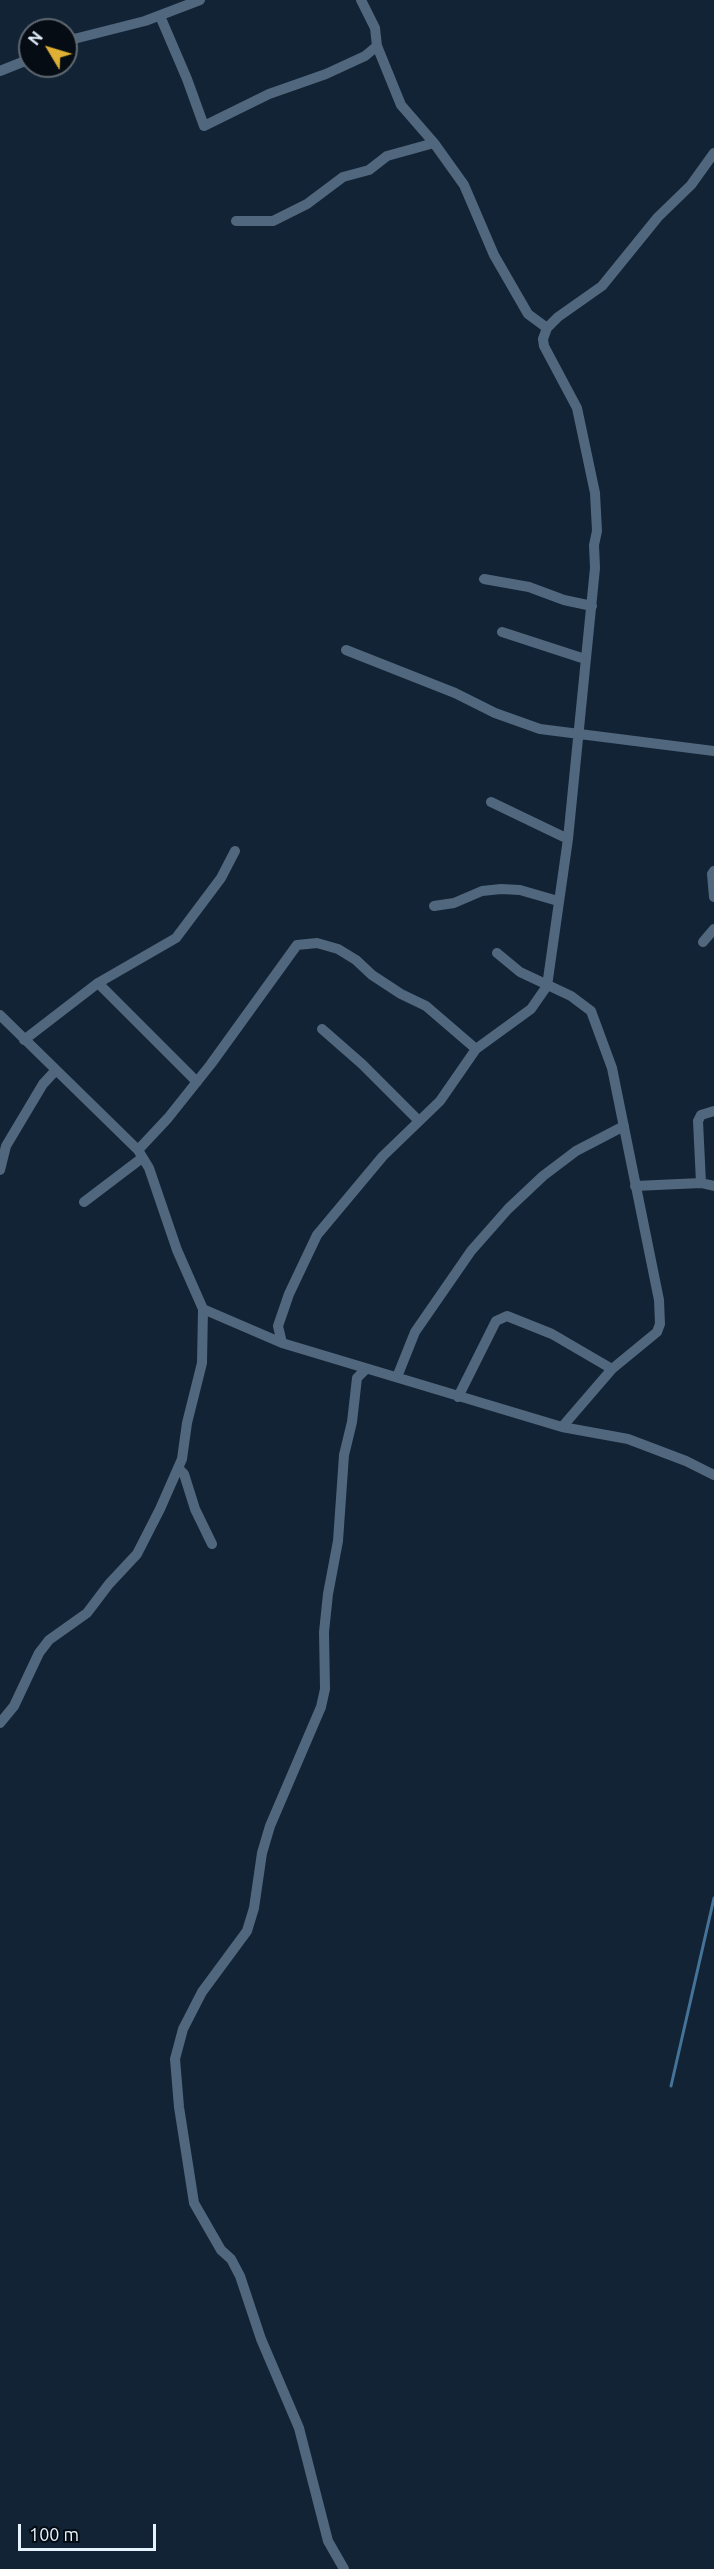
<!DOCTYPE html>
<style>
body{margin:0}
#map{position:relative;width:714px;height:2569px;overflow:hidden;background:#112334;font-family:Ubuntu,sans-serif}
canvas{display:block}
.north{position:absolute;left:18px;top:18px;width:60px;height:60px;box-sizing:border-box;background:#050c13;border:2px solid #5f6871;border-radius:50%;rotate:308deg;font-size:16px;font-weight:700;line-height:24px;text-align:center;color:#e6f2fe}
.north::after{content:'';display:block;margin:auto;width:21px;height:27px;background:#dfb034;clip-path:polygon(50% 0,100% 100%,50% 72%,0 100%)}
.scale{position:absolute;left:18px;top:2524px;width:138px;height:27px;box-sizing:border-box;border:3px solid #e6f2fe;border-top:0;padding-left:8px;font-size:18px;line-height:21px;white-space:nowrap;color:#e6f2fe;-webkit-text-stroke:4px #050c13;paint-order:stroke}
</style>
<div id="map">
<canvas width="714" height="2569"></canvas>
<div class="north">N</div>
<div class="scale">100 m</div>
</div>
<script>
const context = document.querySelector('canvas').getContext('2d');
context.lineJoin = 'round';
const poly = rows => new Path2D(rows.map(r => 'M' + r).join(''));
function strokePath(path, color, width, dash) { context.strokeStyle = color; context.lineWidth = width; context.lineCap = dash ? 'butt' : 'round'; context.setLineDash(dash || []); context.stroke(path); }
strokePath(poly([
 [671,2086,714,1898]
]), '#457398', 3);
strokePath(poly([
 [361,0,375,28,377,46,401,105,434,143,464,185,494,255,528,314,547,328],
 [160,16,187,79,204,126,269,94,326,74,365,56,377,46],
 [66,41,145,21,200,0],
 [0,71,30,59],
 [236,221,273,221,307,204,343,177,369,170,387,156,434,143],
 [484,579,529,587,564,600,592,606],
 [502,632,585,659],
 [346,650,455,693,495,713,540,729,714,751],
 [491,802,568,839],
 [714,871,712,874,714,897],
 [434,906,454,903,482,891,501,889,520,890,558,901],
 [703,942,714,929],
 [497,953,520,972,571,996,591,1011,612,1068,659,1300,660,1324,657,1332,612,1369,562,1427],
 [98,983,197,1082],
 [0,1015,138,1150,149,1168,177,1250,203,1309,282,1343,562,1427,628,1439,686,1461,714,1475],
 [322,1029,362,1064,419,1121],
 [24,1040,98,983,176,938,221,878,235,851],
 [138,1150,168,1118,211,1064,297,945,317,943,338,949,356,960,372,975,401,994,426,1006,476,1049],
 [0,1170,6,1146,43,1084,56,1070],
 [701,1183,698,1121,701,1115,714,1111],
 [635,1186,701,1183,714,1186],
 [84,1202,142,1158],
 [282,1343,278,1326,289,1294,317,1235,383,1156,440,1101,476,1049,531,1009,547,986,568,839,595,568,594,545,597,531,595,493,577,408,544,346,543,339,547,328,558,317,602,286,658,217,691,185,714,153],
 [397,1377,415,1332,471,1251,508,1209,543,1176,576,1151,624,1126],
 [458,1397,496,1321,507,1316,552,1334,612,1369],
 [179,1469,184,1474,195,1509,212,1544],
 [0,1723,14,1706,39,1653,49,1640,87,1613,109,1584,137,1554,160,1509,182,1459,187,1423,202,1363,203,1309],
 [344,2569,328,2541,299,2428,261,2339,240,2276,231,2259,221,2250,194,2203,179,2107,175,2059,183,2029,202,1992,247,1931,254,1908,262,1853,270,1826,321,1707,325,1689,324,1632,328,1594,338,1541,344,1455,352,1422,357,1378,365,1370]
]), '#51677d', 10);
</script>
